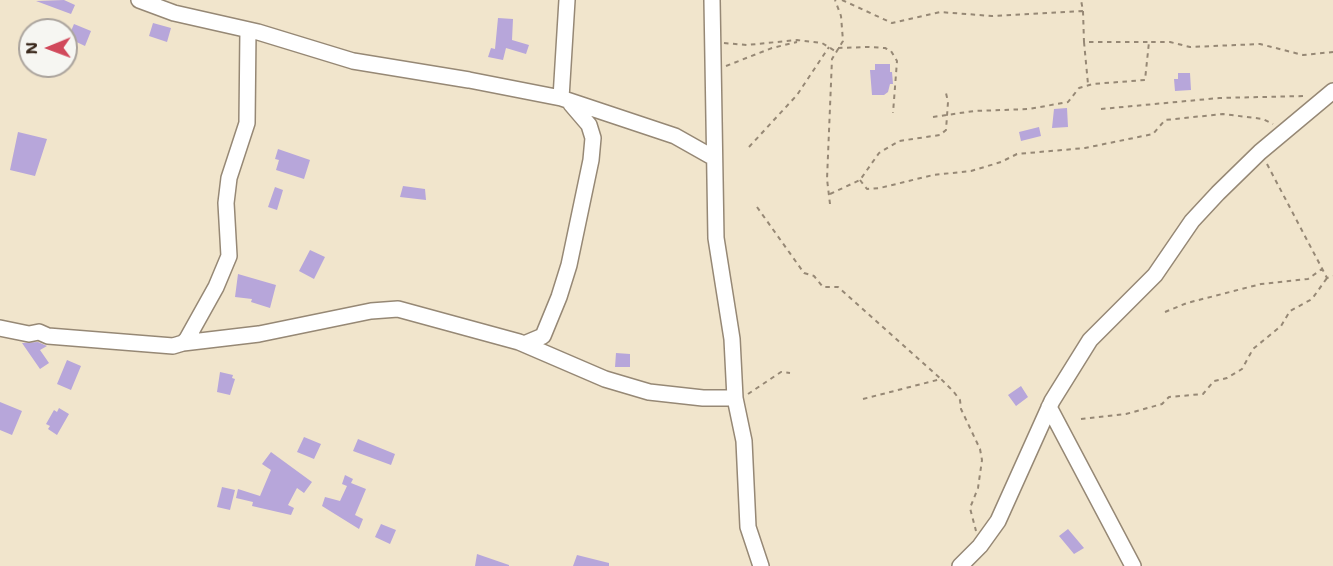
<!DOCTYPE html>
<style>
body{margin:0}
#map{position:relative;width:1333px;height:566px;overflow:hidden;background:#f1e5cc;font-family:"Shantell Sans",sans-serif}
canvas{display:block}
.north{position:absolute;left:18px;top:18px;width:60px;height:60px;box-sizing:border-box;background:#f6f6f2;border:2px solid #aba49d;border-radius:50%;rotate:269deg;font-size:16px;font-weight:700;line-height:24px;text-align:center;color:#3b2a1e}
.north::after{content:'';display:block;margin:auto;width:21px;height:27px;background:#d1495b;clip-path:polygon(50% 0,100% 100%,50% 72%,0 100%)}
</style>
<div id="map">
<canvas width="1333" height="566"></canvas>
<div class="north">N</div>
</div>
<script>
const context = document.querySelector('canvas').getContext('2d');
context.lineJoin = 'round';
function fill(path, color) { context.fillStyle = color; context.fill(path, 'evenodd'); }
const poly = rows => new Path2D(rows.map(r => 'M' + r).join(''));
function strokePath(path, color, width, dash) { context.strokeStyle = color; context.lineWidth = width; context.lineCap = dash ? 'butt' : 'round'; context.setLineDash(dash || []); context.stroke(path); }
fill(poly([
 [64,0,75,5,71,14,36,1],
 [498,18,513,19,512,40,529,45,526,54,506,48,503,60,488,57,491,48,495,49],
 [153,23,171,28,167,42,149,36],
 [74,24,91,31,85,46,68,38],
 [875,64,890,64,890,72,892,72,893,84,890,84,888,92,884,95,872,95,870,70,875,70],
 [1178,73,1190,73,1191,90,1175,91,1174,79,1178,79],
 [1067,108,1068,127,1052,128,1054,109],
 [1039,127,1041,136,1021,141,1019,132],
 [18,132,47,139,35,176,10,170],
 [278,149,310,160,304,179,276,170,279,160,275,159],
 [403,186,425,189,426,200,400,197],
 [275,187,283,190,277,210,268,207],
 [310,250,325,257,314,279,299,271],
 [238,274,276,285,270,308,251,302,252,299,235,297],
 [38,342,47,346,40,350,49,363,40,369,22,343],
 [616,353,630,354,630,367,615,367],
 [67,360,81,366,71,390,57,384],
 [220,372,233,375,232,378,235,379,230,395,217,392],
 [1021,386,1028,397,1016,406,1008,395],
 [0,402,22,411,12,435,0,430],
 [59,408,69,414,57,435,48,429,50,426,46,424,54,410,57,412],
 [304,437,321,444,314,459,297,452],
 [358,439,395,454,391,465,353,451],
 [271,452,312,482,304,493,297,488,288,505,294,508,291,515,252,506,253,502,236,498,238,489,260,496,271,470,262,464],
 [345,475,353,479,351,483,366,489,355,515,363,519,359,529,322,506,325,497,340,501,347,486,342,484],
 [222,487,235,490,230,510,217,507],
 [381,524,396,530,390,544,375,537],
 [1068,529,1084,548,1074,554,1059,536],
 [477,554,509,565,509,566,475,566],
 [577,555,609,563,609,566,573,566]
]), '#b7a6da');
const minor = poly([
 [139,0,174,13,258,32,353,61,469,80,561,98,675,136,714,158],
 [712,0,716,238,732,339,735,398,744,441,748,527,761,566],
 [561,98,567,0],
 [0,328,29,334,39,332,48,336,173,346,183,343,187,339,216,287,229,256,226,203,229,178,247,123,248,30],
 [183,343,259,334,371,311,398,309,519,342,605,379,649,392,703,398,735,398],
 [524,344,543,336,559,297,569,265,591,160,593,138,589,125,571,104],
 [1049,407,1133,566],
 [960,566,980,546,998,521,1052,401,1090,340,1155,275,1192,221,1218,193,1260,152,1333,91]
]);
strokePath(minor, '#968875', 18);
strokePath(poly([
 [842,0,892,23,940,12,992,16,1083,11,1081,0],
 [1083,11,1084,42,1149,42],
 [1084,42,1088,84],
 [724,43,747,45,797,40,822,43,835,51],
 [838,48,868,47,885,48,891,51,897,61,893,113],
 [726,66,772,48,797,42],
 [1101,109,1219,98,1305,96],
 [933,117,974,111,1029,109,1068,102,1079,88,1093,84,1145,80,1149,42,1170,42,1190,47,1260,44,1303,55,1333,52],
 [749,147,797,95,829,47],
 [1267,164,1327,278,1333,276],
 [860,180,867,189,880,188,933,175,971,171,1001,162,1017,154,1085,148,1153,134,1165,120,1223,114,1263,119,1273,124],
 [830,194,860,180,879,153,899,141,940,135,946,130,948,102,946,93],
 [830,204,827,179,832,59,843,41,841,16,835,0],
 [757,207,804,273,814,276,823,287,838,287,941,379],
 [1165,312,1187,303,1261,284,1308,279,1322,269],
 [748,394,781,372,790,373],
 [863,399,941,379,953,391,960,400,961,409,980,449,982,460,978,488,970,508,976,531],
 [1081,419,1126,414,1162,404,1169,397,1203,394,1214,381,1227,378,1242,369,1253,349,1281,326,1290,311,1312,299,1327,278]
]), '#968875', 2, [4.5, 4.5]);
strokePath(minor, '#fff', 15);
</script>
